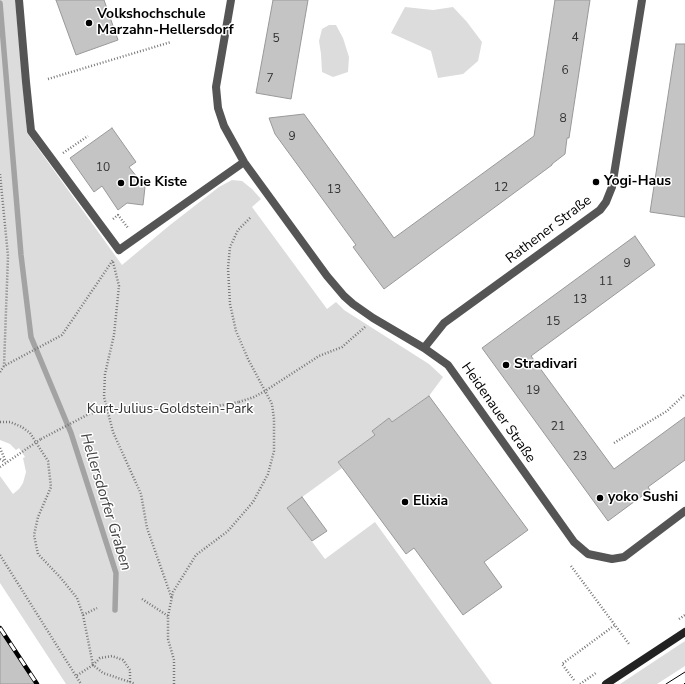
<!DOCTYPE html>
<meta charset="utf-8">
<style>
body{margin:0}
canvas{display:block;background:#fff}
</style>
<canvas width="685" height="684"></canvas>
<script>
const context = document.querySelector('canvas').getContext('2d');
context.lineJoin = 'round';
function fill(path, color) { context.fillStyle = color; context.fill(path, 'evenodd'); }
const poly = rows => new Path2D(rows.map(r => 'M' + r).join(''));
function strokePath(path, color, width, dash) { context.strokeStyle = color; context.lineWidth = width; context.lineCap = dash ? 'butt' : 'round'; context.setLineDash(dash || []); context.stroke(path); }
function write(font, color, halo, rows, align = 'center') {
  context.font = font + ' "Nunito Sans",sans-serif'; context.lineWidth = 3; context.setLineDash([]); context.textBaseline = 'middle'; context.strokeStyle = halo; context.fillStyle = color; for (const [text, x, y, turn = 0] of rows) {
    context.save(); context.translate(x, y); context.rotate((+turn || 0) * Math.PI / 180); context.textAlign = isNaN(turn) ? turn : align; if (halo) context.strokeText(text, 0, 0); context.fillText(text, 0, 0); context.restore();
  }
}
fill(poly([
 [0,0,15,0,27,133,122,265,170,225,219,187,232,180,242,181,252,189,261,199,252,207,327,309,336,302,344,310,429,364,443,377,429,396,392,422,389,418,372,431,375,435,338,462,342,468,287,508,325,559,375,522,492,684,66,684,0,583,0,476,13,494,19,489,23,483,26,472,23,458,25,457,19,448,16,450,10,444,0,440],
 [405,7,433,10,453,7,467,22,482,42,478,61,463,74,438,78,431,51,391,33],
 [329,25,336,25,343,38,349,57,348,72,333,77,322,72,321,54,319,41,322,29],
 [685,641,685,666,657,684,620,684]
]), '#dcdcdc');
strokePath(poly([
 [0,3,21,255,31,337,71,433,116,573,115,610]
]), '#a3a3a3', 5.5);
const building = poly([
 [56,0,104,0,118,40,76,55,56,0],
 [273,0,308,0,291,99,256,93,273,0],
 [555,0,590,0,569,138,567,138,565,154,552,164,552,165,384,289,353,247,356,245,275,134,269,118,304,114,394,238,534,136,555,0],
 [676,44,685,44,685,217,650,212,676,44],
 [112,128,136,162,129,167,145,187,143,205,127,203,118,210,102,186,94,192,70,158,112,128],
 [635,236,655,265,531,356,614,469,685,417,685,460,648,487,650,490,608,521,482,348,635,236],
 [429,396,528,530,484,562,502,587,463,615,414,548,406,554,338,462,375,435,372,431,389,418,392,422,429,396],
 [302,497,327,531,312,541,287,508,302,497],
 [0,631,35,684,0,684,0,631]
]);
fill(building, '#c4c4c4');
strokePath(building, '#999', 1);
strokePath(poly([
 [48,79,171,42],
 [63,153,88,136],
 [0,174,8,256,4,366],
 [113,219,118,215,128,228],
 [113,262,119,286,114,335,105,374,104,397,113,432,141,494,147,528,172,599],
 [0,372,4,366,62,335,113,260],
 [239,402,254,397,265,391,319,356,342,347,365,327],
 [0,422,10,422,22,427,30,433,48,461,51,487,38,517,34,535,38,554,60,577,77,598,83,615,93,665,76,676],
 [614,443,667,411,685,394],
 [0,448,6,462],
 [0,459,5,462],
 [0,467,41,439],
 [0,555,81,684],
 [571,566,629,644],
 [142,599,168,616],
 [83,615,97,608],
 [679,619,685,615],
 [574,680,562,664,615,625],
 [130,682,130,670,123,660,112,656,100,658,93,665,103,673,130,682,135,684],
 [174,684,174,660,168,639,168,616,173,592,196,555,228,531,253,502,268,474,274,451,274,419,272,404,248,359,236,331,230,304,228,268,230,247,238,230,251,217],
 [580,684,596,673]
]), '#777', 2.5, [1, 2]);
strokePath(poly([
 [19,0,26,82,31,131,119,250]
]), '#555', 8);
strokePath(poly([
 [231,0,216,87,218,108,224,126,244,162,327,276,344,296,353,304,373,318,424,348,448,365,574,542,588,554,612,559,624,557,685,511],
 [119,250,244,162],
 [424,348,444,323,600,210,606,202,612,187,642,0]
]), '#555', 8);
strokePath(poly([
 [606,684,685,632]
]), '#222', 8);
strokePath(poly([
 [666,684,685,672],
 [684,684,685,683]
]), '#000', 1);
const rail = poly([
 [0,628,37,684]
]);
strokePath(rail, '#000', 4.5);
strokePath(rail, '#fff', 3, [9]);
strokePath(poly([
 [41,439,89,414,110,409,141,407,173,410,200,409,239,402]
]), '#777', 2.5, [1, 2]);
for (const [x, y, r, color] of [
 [89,23,4,"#000"],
 [596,182,4,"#000"],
 [121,183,4,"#000"],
 [506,365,4,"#000"],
 [600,498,4,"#000"],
 [405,502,4,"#000"]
]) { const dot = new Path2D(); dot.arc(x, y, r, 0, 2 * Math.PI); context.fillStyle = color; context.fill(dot); strokePath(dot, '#fff', 1.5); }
write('12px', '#313131', null, [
 ["4",575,38],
 ["5",276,39],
 ["6",565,71],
 ["7",270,79],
 ["8",563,119],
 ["9",292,137],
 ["10",103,168],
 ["12",501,188],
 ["13",334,190],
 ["9",627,264],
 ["11",606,282],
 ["13",580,300],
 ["15",553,322],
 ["19",533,391],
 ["21",558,427],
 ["23",580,457]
]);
write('bold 14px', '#000', '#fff', [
 ["Volkshochschule",97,15],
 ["Marzahn-Hellersdorf",97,31],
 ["Yogi-Haus",604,182],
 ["Die Kiste",129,183],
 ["Stradivari",514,365],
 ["yoko Sushi",608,498],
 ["Elixia",413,502]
], 'left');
write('14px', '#000', '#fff', [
 ["Rathener Straße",549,230,-37],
 ["Heidenauer Straße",498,413,55]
]);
write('14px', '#333', '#fff', [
 ["Kurt-Julius-Goldstein-Park",170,410]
]);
write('italic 15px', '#444', '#fff', [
 ["Hellersdorfer Graben",105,502,73]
]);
</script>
